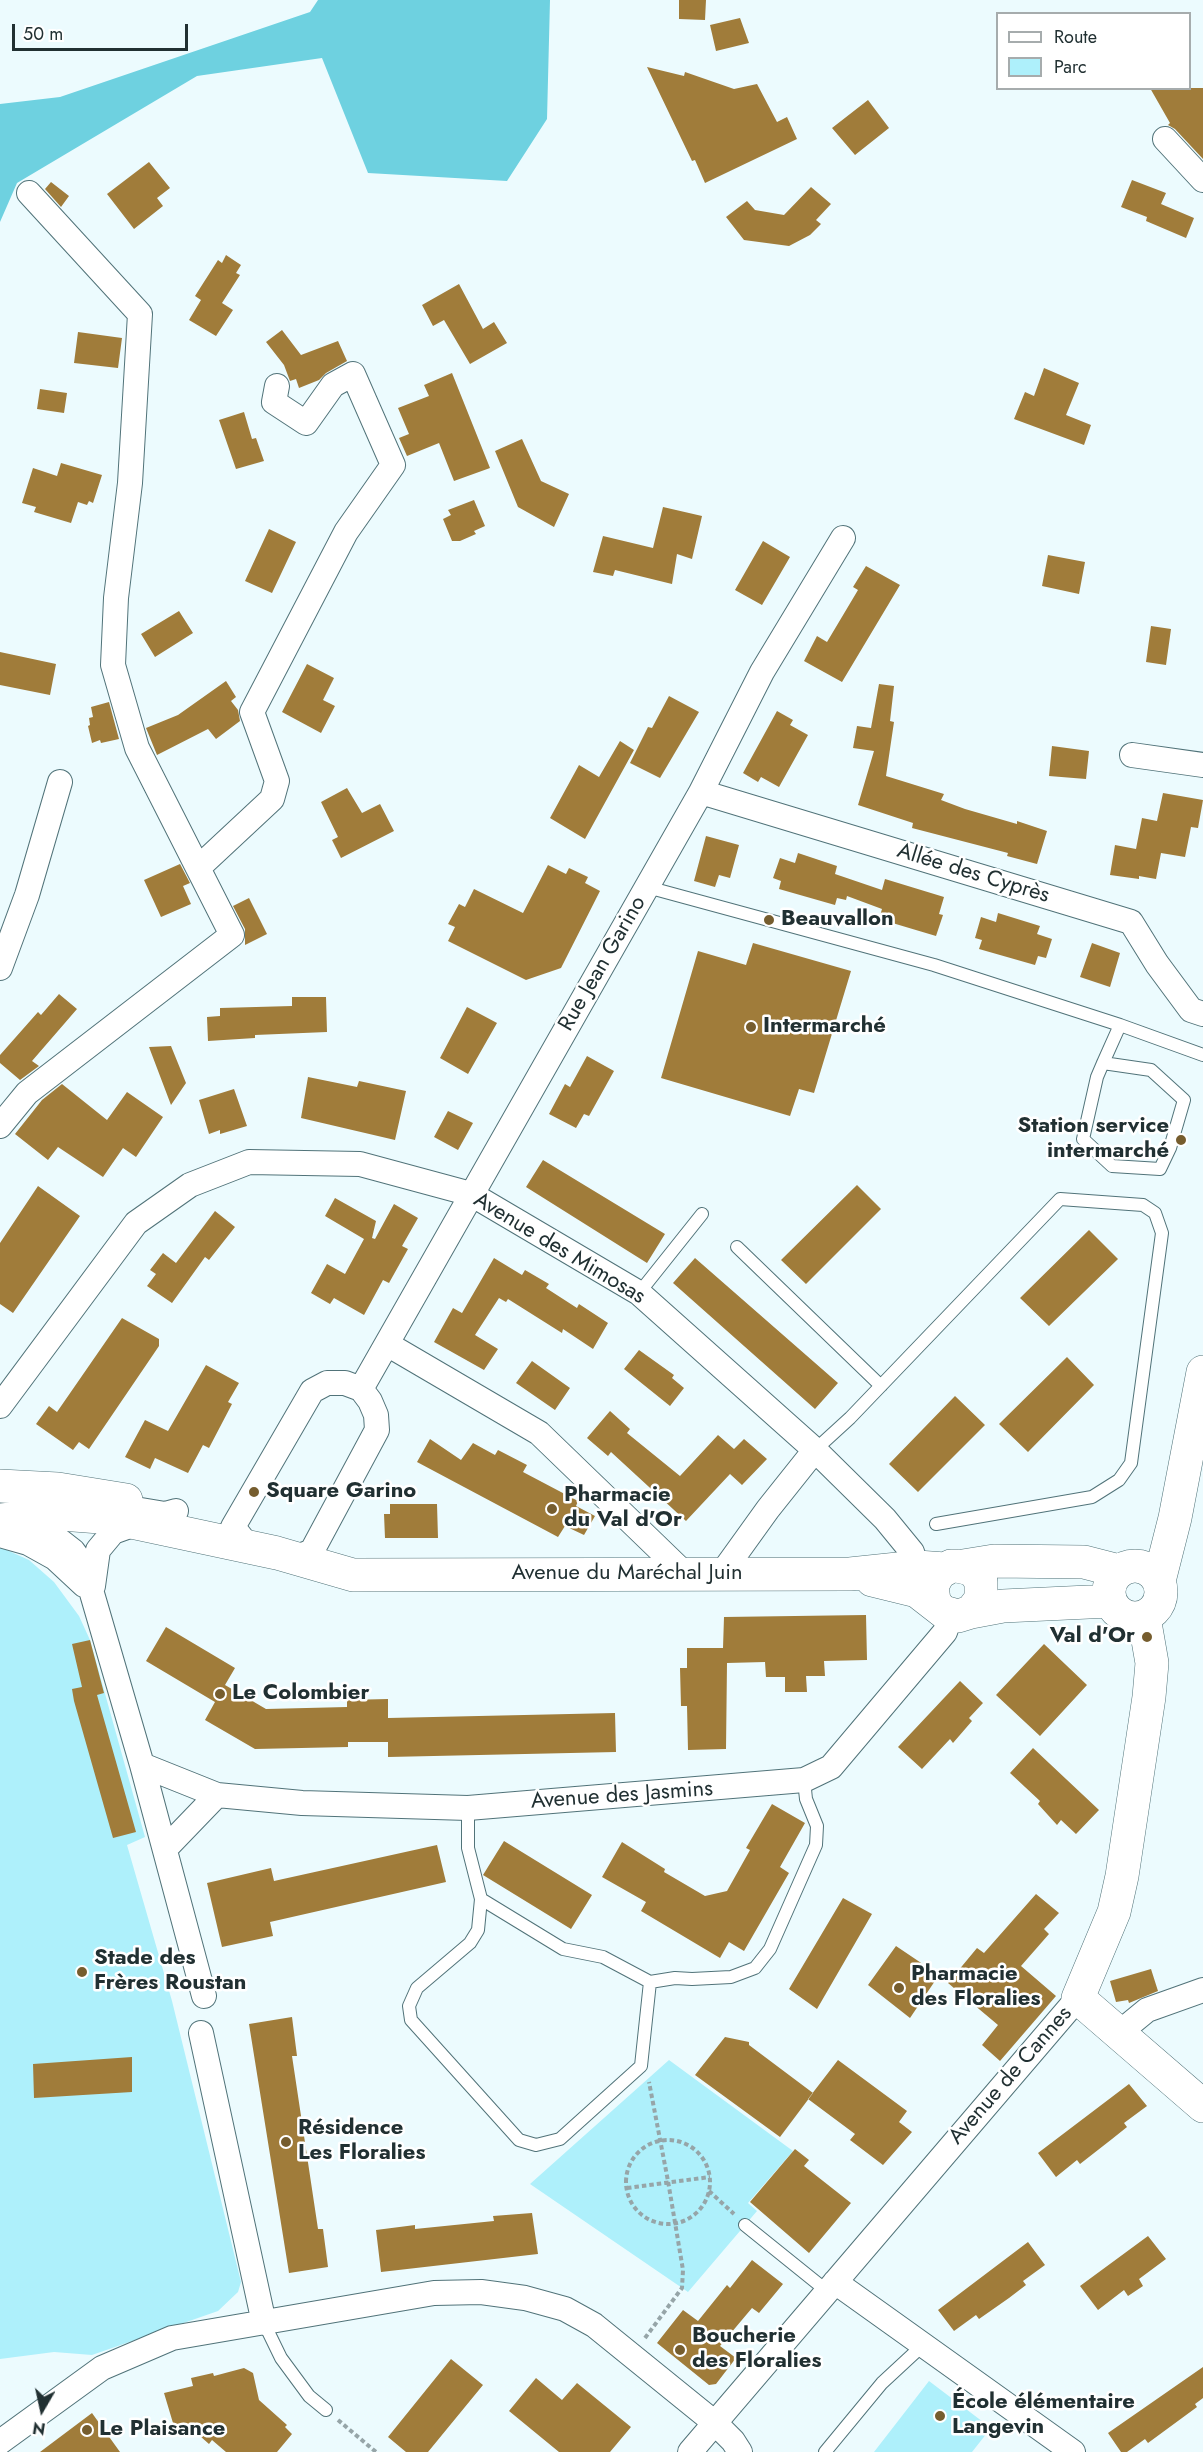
<!DOCTYPE html>
<meta charset="utf-8">
<style>
body{margin:0}
#map{position:relative;width:1203px;height:2452px;overflow:hidden;background:#ecfbfe;font-family:Jost,sans-serif}
canvas{display:block}
.legend{position:absolute;left:996px;top:12px;width:195px;height:78px;box-sizing:border-box;background:#fff;border:2px solid #a6acad;margin:0;padding:8px 10px;list-style:none;font-size:18px;color:#213032}
.legend li{display:flex;align-items:center;gap:12px;height:30px}
.legend b{width:30px;border:2px solid #a6acad}
.north{position:absolute;left:12px;top:2380px;width:60px;height:60px;-webkit-text-stroke:4px #fff;paint-order:stroke;rotate:189deg;font-size:16px;font-weight:700;line-height:24px;text-align:center;color:#213032}
.north::after{content:'';display:block;margin:auto;width:21px;height:27px;background:#213032;clip-path:polygon(50% 0,100% 100%,50% 72%,0 100%)}
.scale{position:absolute;left:12px;top:24px;width:176px;height:27px;box-sizing:border-box;border:3px solid #213032;border-top:0;padding-left:8px;font-size:18px;line-height:21px;white-space:nowrap;color:#213032;-webkit-text-stroke:4px #fff;paint-order:stroke}
</style>
<div id="map">
<canvas width="1203" height="2452"></canvas>
<ul class="legend">
<li><b style="height:8px;background:#fff"></b>Route</li>
<li><b style="height:16px;background:#aef0fb"></b>Parc</li>
</ul>
<div class="north">N</div>
<div class="scale">50 m</div>
</div>
<script>
const context = document.querySelector('canvas').getContext('2d');
context.lineJoin = 'round';
function fill(path, color) { context.fillStyle = color; context.fill(path, 'evenodd'); }
const poly = rows => new Path2D(rows.map(r => 'M' + r).join(''));
function strokePath(path, color, width, dash) { context.strokeStyle = color; context.lineWidth = width; context.lineCap = dash ? 'butt' : 'round'; context.setLineDash(dash || []); context.stroke(path); }
function write(font, color, halo, rows, align = 'center') {
  context.font = font + ' Jost,sans-serif'; context.lineWidth = 5; context.setLineDash([]); context.textBaseline = 'middle'; context.strokeStyle = halo; context.fillStyle = color; for (const [text, x, y, turn = 0] of rows) {
    context.save(); context.translate(x, y); context.rotate((+turn || 0) * Math.PI / 180); context.textAlign = isNaN(turn) ? turn : align; if (halo) context.strokeText(text, 0, 0); context.fillText(text, 0, 0); context.restore();
  }
}
fill(poly([
 [0,1547,29,1560,54,1582,79,1616,90,1640,145,1837,127,1845,172,2001,241,2282,238,2292,218,2311,92,2355,54,2352,0,2359],
 [669,2060,793,2151,748,2203,757,2211,688,2292,530,2184],
 [929,2381,991,2428,972,2452,874,2452]
]), '#aef0fb');
fill(poly([
 [318,0,550,0,547,119,507,181,368,173,322,58,197,76,17,183,0,222,0,104,60,97,310,12]
]), '#6ed1e0');
fill(poly([
 [679,0,706,0,705,20,679,19],
 [740,18,749,43,716,51,710,25],
 [647,67,684,76,685,72,734,89,757,84,777,122,787,117,797,139,705,183,695,160,692,161],
 [1150,88,1203,88,1203,159,1175,129,1168,125,1170,123],
 [868,100,889,128,855,155,832,128],
 [149,162,170,188,157,198,163,206,134,229,107,194],
 [1132,180,1166,193,1161,204,1194,218,1186,238,1146,221,1147,217,1121,207],
 [51,182,69,196,61,207,45,189],
 [811,187,831,204,816,220,821,224,810,235,789,246,744,240,726,217,747,201,755,210,784,215],
 [226,255,241,265,236,273,240,275,222,303,233,310,216,336,189,320,201,300,195,296,218,260,222,263],
 [459,284,483,329,494,322,507,343,470,364,444,320,433,326,422,305],
 [282,330,301,355,338,341,347,361,326,373,319,380,299,388,296,379,290,381,284,365,266,342],
 [78,332,122,338,118,368,74,363],
 [1044,368,1079,383,1066,415,1091,425,1084,445,1014,419,1025,392,1034,396],
 [452,373,490,468,454,481,439,443,407,456,399,438,409,434,398,408,429,396,424,385],
 [40,389,67,393,64,413,37,409],
 [244,412,252,439,256,438,264,461,236,469,219,420],
 [522,439,541,481,569,494,554,527,518,507,495,451],
 [61,463,102,475,93,503,89,501,87,505,78,502,71,523,34,512,36,507,22,503,33,468,57,476],
 [474,500,485,526,474,531,476,534,460,541,452,541,443,519,451,515,448,510],
 [663,507,702,516,692,559,677,554,672,584,615,570,613,576,593,572,603,536,653,548],
 [269,529,296,542,272,593,245,581],
 [763,541,790,557,762,605,735,590],
 [1048,555,1085,562,1079,594,1042,586],
 [866,566,900,585,842,682,804,661,817,636,827,642,858,590,853,587],
 [179,611,193,633,155,657,141,634],
 [1151,626,1171,629,1166,665,1146,662],
 [0,652,56,664,50,695,0,685],
 [307,664,334,678,323,700,335,706,321,733,282,712],
 [226,681,236,697,231,701,238,710,240,721,216,739,208,729,157,755,146,728,178,715],
 [879,684,894,686,890,721,894,722,886,776,944,794,941,800,965,809,1017,824,1017,821,1047,831,1037,864,1007,856,1008,853,912,828,913,823,858,805,874,751,853,748,857,726,871,728],
 [669,696,699,712,660,778,630,763,648,727,652,728],
 [109,702,119,739,101,743,100,740,92,743,88,726,90,725,89,718,93,717,91,707],
 [777,711,793,720,790,725,808,735,779,787,761,777,758,782,743,773],
 [620,741,634,750,585,839,550,818,579,765,599,777],
 [1052,746,1089,751,1086,779,1049,776],
 [347,788,362,813,380,804,394,831,341,858,332,840,338,837,321,802],
 [1163,793,1203,800,1198,828,1191,827,1185,857,1161,853,1156,879,1139,876,1139,879,1110,875,1115,845,1136,849,1142,818,1157,821],
 [706,836,739,845,730,878,719,875,715,887,694,881],
 [798,853,837,866,835,874,882,890,885,879,944,897,939,914,943,915,936,936,879,919,882,909,847,896,846,900,837,898,835,905,779,889,781,881,773,878,780,858,795,863],
 [180,864,190,883,183,886,191,904,161,917,144,880],
 [548,865,566,874,569,868,588,877,585,883,600,891,561,968,526,980,448,941,455,927,448,924,459,904,465,907,474,889,523,913],
 [249,898,267,934,245,945,245,929,233,906],
 [998,913,1040,926,1037,934,1052,939,1046,958,1038,956,1035,965,979,949,982,940,975,938,981,917,996,922],
 [753,943,851,971,814,1093,799,1089,790,1116,661,1078,698,951,746,965],
 [1092,943,1120,953,1110,987,1080,977],
 [59,994,77,1009,32,1061,39,1066,20,1080,0,1063,0,1055,38,1012,41,1015],
 [292,997,326,997,327,1032,255,1035,255,1038,208,1041,207,1017,220,1016,220,1008,292,1006],
 [467,1007,497,1023,468,1074,440,1058],
 [171,1046,186,1083,171,1105,149,1047],
 [587,1056,614,1071,589,1116,584,1114,576,1128,549,1114,565,1084,570,1087],
 [308,1077,357,1087,359,1081,406,1091,395,1140,301,1118],
 [62,1084,107,1120,127,1092,163,1117,136,1157,123,1148,103,1177,58,1147,48,1160,15,1134,42,1100],
 [234,1089,247,1126,220,1134,220,1130,209,1134,199,1100],
 [448,1111,473,1123,458,1150,434,1137],
 [543,1160,665,1234,647,1263,526,1187],
 [857,1185,881,1209,806,1284,781,1260],
 [38,1186,80,1216,13,1313,0,1304,0,1243],
 [335,1198,376,1221,372,1238,375,1239,394,1204,418,1218,402,1246,408,1249,389,1283,383,1280,364,1315,334,1298,330,1304,311,1293,327,1264,345,1274,364,1239,325,1216],
 [215,1211,235,1227,209,1260,205,1257,172,1303,147,1286,156,1274,150,1270,163,1253,176,1263],
 [1089,1230,1118,1259,1049,1326,1020,1298],
 [494,1258,522,1275,525,1270,549,1284,546,1288,577,1308,579,1304,608,1323,593,1349,563,1329,562,1333,508,1299,506,1302,499,1298,475,1335,498,1349,484,1370,434,1342,453,1308,462,1313],
 [695,1258,838,1383,815,1409,673,1283],
 [122,1318,159,1339,159,1346,89,1449,79,1442,73,1450,36,1424,49,1406,57,1412],
 [639,1350,674,1375,672,1378,684,1388,670,1406,624,1369],
 [1067,1357,1094,1385,1028,1452,999,1424],
 [532,1361,570,1388,555,1410,516,1383],
 [206,1365,239,1383,228,1402,232,1404,209,1448,203,1445,188,1473,155,1458,150,1469,125,1457,145,1420,168,1431],
 [955,1396,985,1425,918,1492,889,1464],
 [610,1411,630,1429,627,1433,680,1476,718,1435,734,1449,744,1439,767,1459,742,1485,730,1474,686,1521,611,1452,608,1456,587,1438],
 [430,1439,461,1460,473,1443,495,1455,498,1450,527,1465,523,1472,578,1501,576,1506,595,1516,584,1535,565,1526,558,1537,417,1462],
 [390,1504,437,1504,438,1538,385,1538,384,1514,390,1514],
 [866,1615,867,1660,824,1661,825,1676,806,1676,807,1692,785,1692,785,1677,766,1677,765,1662,727,1663,726,1749,688,1750,687,1706,681,1706,680,1668,687,1668,687,1648,723,1648,724,1617],
 [166,1627,235,1668,225,1685,266,1709,347,1707,347,1700,388,1699,388,1718,615,1713,616,1752,388,1757,388,1742,348,1742,348,1747,255,1749,205,1720,215,1702,146,1661],
 [90,1640,104,1693,97,1695,136,1832,113,1838,74,1701,72,1689,82,1687,72,1644],
 [1044,1644,1087,1685,1040,1736,996,1695],
 [960,1681,983,1703,969,1718,972,1721,953,1743,950,1739,922,1769,898,1747],
 [1033,1748,1099,1810,1076,1834,1061,1820,1057,1825,1038,1804,1040,1801,1010,1773],
 [772,1804,805,1823,780,1867,789,1873,744,1951,729,1942,720,1958,641,1911,646,1902,602,1877,622,1842,665,1869,664,1872,705,1896,727,1891,750,1850,746,1848],
 [504,1841,592,1895,571,1929,483,1875],
 [437,1845,446,1882,270,1922,273,1936,222,1947,207,1883,271,1868,274,1881],
 [1036,1894,1059,1913,1044,1929,1049,1934,1021,1966,1056,1996,1000,2061,982,2045,998,2025,948,1983,977,1948,984,1953],
 [843,1898,872,1914,817,2009,789,1989],
 [896,1946,939,1975,910,2018,868,1985],
 [1151,1969,1158,1991,1129,2003,1128,2000,1116,2002,1110,1981],
 [292,2017,297,2056,292,2056,318,2229,323,2229,328,2267,289,2273,249,2024],
 [725,2037,749,2042,749,2045,813,2093,780,2137,695,2075],
 [132,2057,132,2092,34,2098,33,2064],
 [838,2060,907,2111,899,2122,912,2132,883,2165,850,2140,855,2134,808,2099],
 [1129,2084,1147,2106,1124,2123,1127,2127,1112,2139,1080,2164,1077,2160,1056,2177,1038,2153],
 [795,2149,809,2160,804,2166,851,2203,809,2253,750,2202],
 [532,2213,538,2254,381,2272,376,2230,415,2225,415,2229,494,2221,493,2216],
 [1148,2236,1166,2259,1139,2279,1143,2286,1128,2296,1124,2290,1098,2310,1080,2286],
 [1028,2242,1045,2265,1023,2281,1026,2285,1009,2298,979,2319,976,2315,954,2331,938,2310],
 [752,2260,783,2284,759,2313,752,2308,720,2346,736,2358,716,2384,709,2385,657,2343,683,2310,698,2321,727,2285,730,2288],
 [451,2359,483,2385,428,2452,406,2452,388,2437],
 [1203,2367,1203,2398,1195,2404,1197,2407,1148,2443,1145,2439,1127,2452,1121,2452,1108,2433],
 [244,2368,253,2373,259,2400,287,2425,285,2427,292,2434,277,2452,226,2452,212,2440,209,2444,192,2429,176,2433,164,2393,193,2386,191,2378,213,2373,214,2376],
 [536,2378,562,2400,577,2383,631,2427,610,2452,559,2452,509,2411],
 [92,2413,120,2452,40,2452]
]), '#a07c3a');
const lane = poly([
 [647,887,934,965,1120,1025,1203,1055],
 [1103,1063,1151,1070,1184,1100,1170,1148,1160,1169,1112,1166,1083,1139,1097,1077,1103,1063,1120,1025],
 [737,1247,881,1386],
 [639,1293,702,1214],
 [815,1450,850,1418,1060,1199,1143,1205,1155,1213,1162,1233,1131,1463,1119,1480,1092,1497,936,1524],
 [468,1808,468,1848,481,1899,478,1930,470,1943,417,1988,409,2006,411,2020,519,2140,536,2145,560,2139,641,2066,650,1982,603,1957,563,1949,481,1899],
 [650,1982,675,1978,692,1979,731,1977,755,1968,770,1949,816,1845,817,1826,806,1799,804,1780],
 [745,2225,827,2291],
 [264,2323,281,2358,309,2396,326,2410],
 [825,2452,882,2383,923,2345]
]);
const street = poly([
 [1165,139,1203,180],
 [1132,755,1203,765],
 [701,792,1131,922,1157,964,1191,1010,1203,1014],
 [198,868,272,799,277,781,252,712,346,532,393,465,353,374,333,385,306,423,274,402,277,386],
 [0,968,27,895,60,782],
 [0,1126,27,1093,232,935,137,748,113,665,116,598,130,483,140,314,29,193],
 [387,1344,539,1433,685,1574],
 [361,1389,701,792,762,672,843,538],
 [0,1406,136,1223,190,1185,249,1162,360,1164,471,1194,639,1293,815,1450,885,1519,912,1552,917,1567],
 [135,1509,165,1514,176,1511],
 [23,1512,73,1551,84,1566,142,1765,204,1996],
 [0,1535,28,1543,55,1558,84,1585],
 [248,1546,233,1527,312,1391,327,1383,345,1383,361,1389,370,1401,376,1415,377,1430,312,1551,295,1558],
 [722,1573,768,1509,815,1450],
 [93,1586,98,1550,113,1532,138,1523],
 [142,1765,217,1795,302,1803,468,1808,804,1780,831,1767,945,1632,951,1615],
 [165,1849,217,1795],
 [201,2033,264,2323],
 [1119,2033,1147,2010,1203,1990],
 [835,2282,1073,2452],
 [0,2442,102,2368,172,2338,434,2293,481,2292,525,2298,565,2309,594,2325,715,2423,733,2441,740,2452],
 [690,2452,1078,1998]
]);
const secondary = poly([
 [0,1486,58,1489,126,1500],
 [0,1520,61,1514,113,1518,277,1553,353,1575,850,1574,917,1567,945,1569],
 '1109 1592a26 26 0 1 1 52 0a26 26 0 1 1-52 0Z',
 [963,1566,994,1561,1084,1562,1119,1571],
 [872,1580,917,1591,944,1612,958,1616,971,1612,981,1599,981,1582,977,1575,971,1569,957,1566,951,1566,939,1573,932,1586,934,1601,938,1607],
 [1159,1581,1175,1518,1203,1372],
 [971,1612,1003,1606,1110,1601],
 [1144,1617,1152,1663,1149,1697,1122,1876,1114,1912,1078,1998,1203,2106]
]);
strokePath(lane, '#517379', 14);
strokePath(street, '#517379', 26);
strokePath(secondary, '#517379', 34);
strokePath(poly([
 '626 2182a42 42 0 1 1 84 0a42 42 0 1 1-84 0Z',
 [627,2188,710,2177],
 [709,2191,734,2214],
 [645,2338,682,2288,683,2270,668,2181,649,2082],
 [338,2420,376,2452]
]), '#96a5a8', 4, [4.5, 3]);
strokePath(lane, '#fff', 12);
strokePath(street, '#fff', 24);
strokePath(secondary, '#fff', 33);
for (const [x, y, r, color] of [
 [769,920,6,"#765d2e"],
 [751,1027,6,"#765d2e"],
 [1181,1140,6,"#765d2e"],
 [254,1492,6,"#765d2e"],
 [552,1509,6,"#765d2e"],
 [1147,1637,6,"#765d2e"],
 [220,1694,6,"#765d2e"],
 [82,1972,6,"#765d2e"],
 [899,1988,6,"#765d2e"],
 [286,2142,6,"#765d2e"],
 [680,2350,6,"#765d2e"],
 [940,2416,6,"#765d2e"],
 [87,2430,6,"#765d2e"]
]) { const dot = new Path2D(); dot.arc(x, y, r, 0, 2 * Math.PI); context.fillStyle = color; context.fill(dot); strokePath(dot, '#fff', 2); }
write('22px', '#213032', '#fff', [
 ["Allée des Cyprès",973,874,17],
 ["Rue Jean Garino",603,964,-60],
 ["Avenue des Mimosas",559,1249,31],
 ["Avenue du Maréchal Juin",627,1574],
 ["Avenue des Jasmins",622,1796,-4],
 ["Avenue de Cannes",1011,2076,-49]
]);
write('bold 22px', '#213032', '#fff', [
 ["Beauvallon",781,920],
 ["Intermarché",763,1027],
 ["Station service",1169,1127,"right"],
 ["intermarché",1169,1152,"right"],
 ["Square Garino",266,1492],
 ["Pharmacie",564,1496],
 ["du Val d'Or",564,1521],
 ["Val d'Or",1135,1637,"right"],
 ["Le Colombier",232,1694],
 ["Stade des",94,1959],
 ["Frères Roustan",94,1984],
 ["Pharmacie",911,1975],
 ["des Floralies",911,2000],
 ["Résidence",298,2129],
 ["Les Floralies",298,2154],
 ["Boucherie",692,2337],
 ["des Floralies",692,2362],
 ["École élémentaire",952,2403],
 ["Langevin",952,2428],
 ["Le Plaisance",99,2430]
], 'left');
</script>
